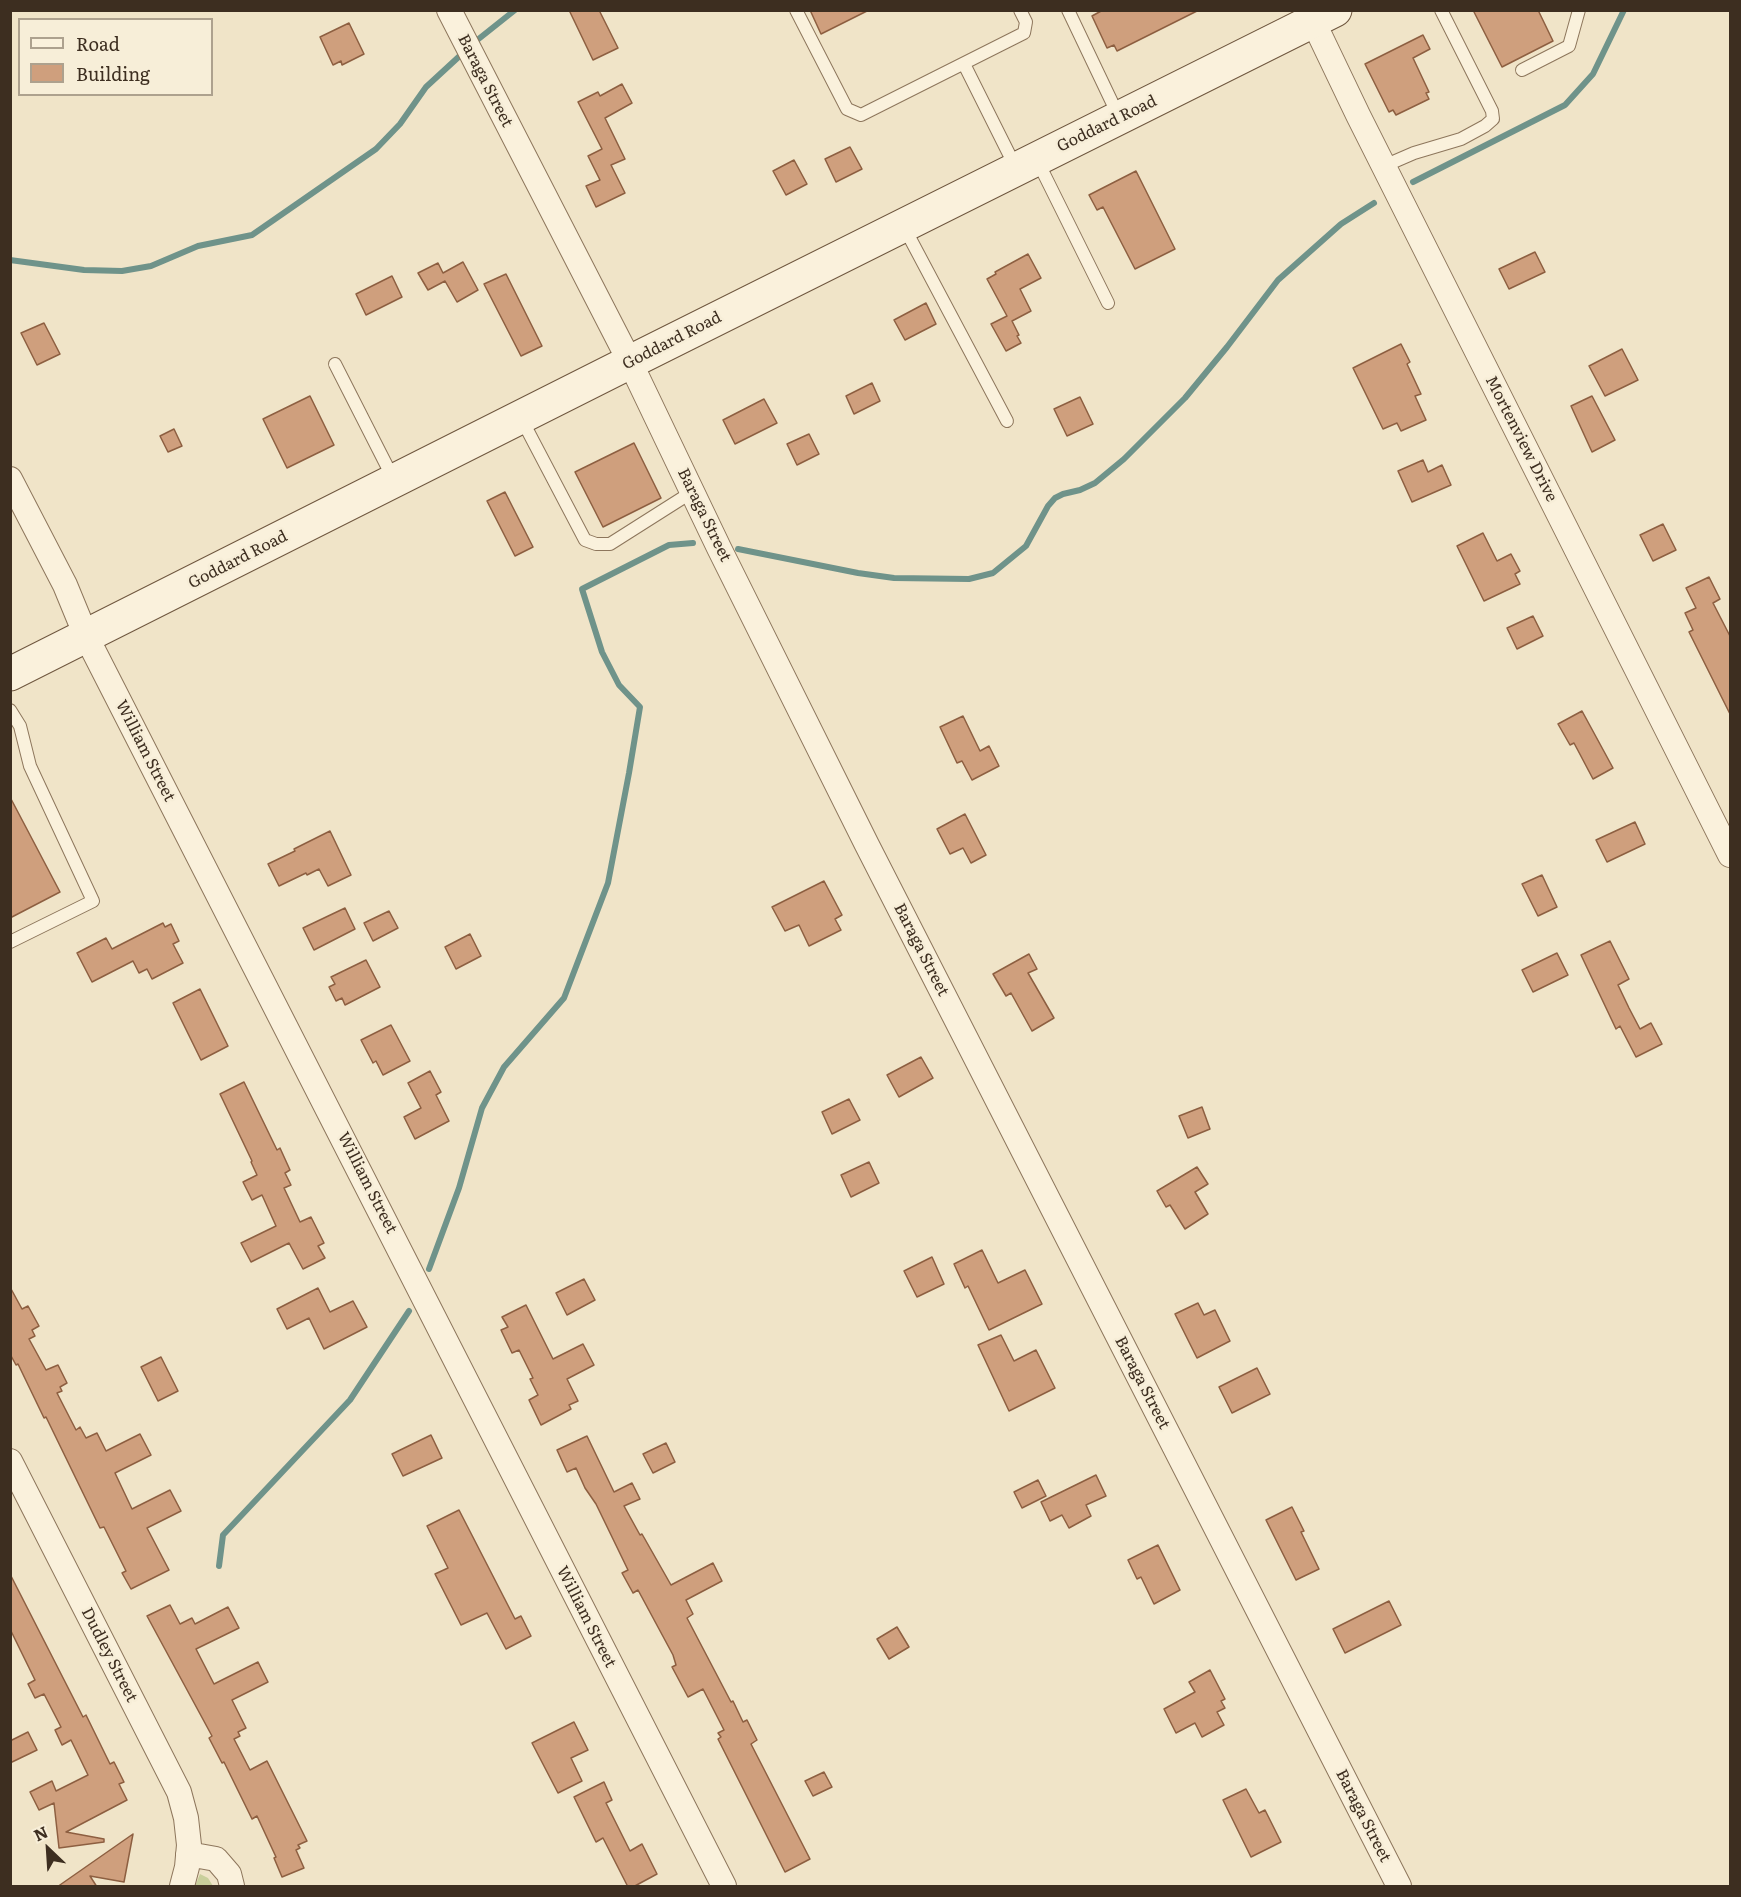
<!DOCTYPE html>
<style>
body{margin:0}
#map{position:relative;width:1741px;height:1897px;overflow:hidden;background:#f0e4c8;font-family:Literata,serif}
canvas{display:block}
.frame{position:absolute;inset:0;border:12px solid #3d2e20;pointer-events:none}
.legend{position:absolute;left:18px;top:18px;width:195px;height:78px;box-sizing:border-box;background:#f7eed8;border:2px solid #ada18e;margin:0;padding:8px 10px;list-style:none;font-size:18px;color:#3d2e20}
.legend li{display:flex;align-items:center;gap:12px;height:30px}
.legend b{width:30px;border:2px solid #ada18e}
.north{position:absolute;left:18px;top:1819px;width:60px;height:60px;-webkit-text-stroke:4px #f7eed8;paint-order:stroke;rotate:335deg;font-size:16px;font-weight:700;line-height:24px;text-align:center;color:#3d2e20}
.north::after{content:'';display:block;margin:auto;width:21px;height:27px;background:#3d2e20;clip-path:polygon(50% 0,100% 100%,50% 72%,0 100%)}
</style>
<div id="map">
<canvas width="1741" height="1897"></canvas>
<div class="frame"></div>
<ul class="legend">
<li><b style="height:8px;background:#faf1dc"></b>Road</li>
<li><b style="height:16px;background:#cf9f7d"></b>Building</li>
</ul>
<div class="north">N</div>
</div>
<script>
const context = document.querySelector('canvas').getContext('2d');
context.lineJoin = 'round';
function fill(path, color) { context.fillStyle = color; context.fill(path, 'evenodd'); }
const poly = rows => new Path2D(rows.map(r => 'M' + r).join(''));
function strokePath(path, color, width, dash) { context.strokeStyle = color; context.lineWidth = width; context.lineCap = dash ? 'butt' : 'round'; context.setLineDash(dash || []); context.stroke(path); }
function write(font, color, halo, rows, align = 'center') {
  context.font = font + ' Literata,serif'; context.lineWidth = 5; context.setLineDash([]); context.textBaseline = 'middle'; context.strokeStyle = halo; context.fillStyle = color; for (const [text, x, y, turn = 0] of rows) {
    context.save(); context.translate(x, y); context.rotate((+turn || 0) * Math.PI / 180); context.textAlign = isNaN(turn) ? turn : align; if (halo) context.strokeText(text, 0, 0); context.fillText(text, 0, 0); context.restore();
  }
}
fill(poly([
 [200,1874,208,1878,213,1886,195,1886]
]), '#c9cf9b');
strokePath(poly([
 [471,45,515,10],
 [1413,182,1565,105,1593,74,1624,10],
 [10,260,84,270,122,271,151,266,198,246,252,235,376,149,400,124,426,87,464,52],
 [738,549,858,573,894,578,969,579,993,573,1026,546,1048,506,1055,498,1063,494,1080,490,1095,483,1124,459,1185,398,1227,347,1278,280,1341,224,1374,203],
 [429,1269,459,1188,482,1108,504,1067,564,998,608,883,629,773,640,707,619,685,602,652,582,589,669,545,693,543],
 [219,1566,223,1535,350,1400,409,1311]
]), '#6f938a', 6);
const building = poly([
 [569,10,599,10,618,48,593,60,569,10],
 [810,10,869,10,821,34,810,10],
 [1103,10,1199,10,1117,51,1114,45,1107,48,1092,16,1103,10],
 [1473,10,1538,10,1553,41,1502,67,1473,10],
 [349,23,364,54,342,65,341,61,333,65,320,37,349,23],
 [1423,35,1430,49,1413,58,1429,92,1426,93,1429,99,1396,115,1393,110,1389,112,1365,64,1423,35],
 [622,84,632,103,605,118,625,159,611,165,625,193,596,207,586,186,600,180,588,156,602,149,578,102,598,92,600,96,622,84],
 [850,147,862,169,836,182,825,159,850,147],
 [794,160,807,184,786,195,773,171,794,160],
 [1136,171,1175,249,1135,269,1103,207,1097,210,1089,195,1136,171],
 [1535,252,1545,272,1509,289,1499,269,1535,252],
 [1028,254,1041,278,1020,289,1031,311,1012,321,1019,335,1017,336,1021,343,1006,351,991,324,1007,316,987,279,996,274,995,272,1028,254],
 [463,262,478,290,457,302,445,281,428,290,418,273,438,263,443,273,463,262],
 [506,274,542,346,521,356,484,284,506,274],
 [392,276,402,297,366,315,356,294,392,276],
 [926,303,936,324,905,340,894,320,926,303],
 [44,323,60,354,37,365,21,333,44,323],
 [1401,344,1410,362,1407,364,1421,394,1415,396,1426,420,1401,431,1397,423,1383,429,1353,368,1401,344],
 [1622,349,1638,380,1605,396,1589,366,1622,349],
 [872,383,880,401,854,414,846,396,872,383],
 [310,396,334,445,287,468,263,419,310,396],
 [1592,396,1615,440,1592,452,1571,406,1592,396],
 [1080,397,1093,424,1067,436,1054,409,1080,397],
 [764,399,777,423,735,444,723,420,764,399],
 [174,429,182,446,168,452,160,436,174,429],
 [809,434,819,454,797,465,787,444,809,434],
 [634,443,661,498,603,527,575,472,634,443],
 [1423,460,1428,472,1442,465,1451,485,1412,502,1398,471,1423,460],
 [505,492,533,547,515,556,487,501,505,492],
 [1663,524,1676,550,1653,561,1640,535,1663,524],
 [1483,533,1497,561,1511,554,1520,571,1515,574,1520,584,1484,601,1457,546,1483,533],
 [1709,577,1720,599,1713,603,1731,638,1731,716,1689,632,1693,630,1685,613,1696,608,1686,588,1709,577],
 [1533,616,1543,636,1517,649,1507,628,1533,616],
 [1582,711,1613,768,1593,779,1574,743,1570,745,1558,724,1582,711],
 [963,716,980,751,989,746,999,766,972,780,962,761,957,763,940,727,963,716],
 [10,797,60,892,10,918,10,797],
 [965,814,986,855,971,863,963,848,950,854,937,829,965,814],
 [1635,822,1645,844,1607,862,1596,840,1635,822],
 [330,831,351,875,328,886,319,869,307,875,306,873,279,886,268,864,295,851,294,849,330,831],
 [1542,875,1557,907,1538,916,1522,884,1542,875],
 [824,881,842,915,835,919,841,930,809,946,799,925,785,931,772,907,824,881],
 [345,908,355,929,314,950,303,928,345,908],
 [389,911,398,928,373,941,364,923,389,911],
 [163,923,165,927,171,924,179,941,173,944,183,963,152,979,147,969,139,973,133,961,92,982,77,953,106,938,112,949,163,923],
 [470,934,481,956,456,969,445,947,470,934],
 [1610,941,1629,979,1618,985,1629,1008,1640,1029,1651,1023,1662,1044,1636,1057,1620,1026,1616,1029,1581,955,1610,941],
 [1557,953,1568,975,1533,992,1522,970,1557,953],
 [1029,954,1037,969,1028,973,1054,1018,1032,1031,1011,993,1006,996,993,974,1029,954],
 [366,960,380,987,345,1005,342,998,336,1001,329,987,335,984,331,977,366,960],
 [200,989,228,1046,201,1060,173,1003,200,989],
 [391,1025,410,1061,383,1075,376,1061,373,1063,361,1040,391,1025],
 [921,1057,933,1078,899,1097,887,1075,921,1057],
 [430,1071,441,1092,436,1095,449,1121,415,1139,404,1117,421,1108,408,1083,430,1071],
 [244,1082,277,1150,280,1148,290,1170,285,1173,291,1185,284,1188,300,1222,311,1217,324,1243,318,1246,325,1258,303,1269,289,1243,251,1262,241,1243,276,1226,262,1195,252,1200,243,1182,257,1175,251,1162,252,1161,220,1094,244,1082],
 [849,1099,860,1120,832,1134,822,1112,849,1099],
 [1202,1107,1210,1129,1188,1138,1179,1116,1202,1107],
 [869,1162,879,1183,851,1197,841,1175,869,1162],
 [1197,1167,1208,1184,1195,1192,1208,1214,1185,1229,1170,1205,1166,1207,1157,1191,1197,1167],
 [982,1250,998,1283,1025,1270,1042,1304,989,1330,968,1286,965,1288,954,1264,982,1250],
 [932,1257,944,1284,917,1297,904,1271,932,1257],
 [584,1279,595,1300,567,1315,556,1293,584,1279],
 [10,1287,22,1309,28,1306,39,1326,32,1330,35,1336,29,1339,46,1370,58,1365,67,1383,60,1387,62,1391,57,1393,76,1430,80,1427,86,1438,97,1433,106,1451,140,1434,151,1455,115,1473,132,1509,170,1490,181,1511,147,1528,169,1570,131,1589,122,1573,126,1571,104,1527,100,1528,46,1417,44,1418,18,1364,16,1365,10,1354,10,1287],
 [318,1288,330,1312,353,1301,367,1327,324,1349,309,1318,287,1329,277,1309,318,1288],
 [1198,1303,1204,1315,1215,1310,1230,1341,1197,1358,1175,1314,1198,1303],
 [526,1305,553,1359,583,1344,594,1365,567,1379,578,1401,569,1405,571,1409,541,1425,529,1400,538,1395,530,1379,533,1378,519,1350,512,1353,501,1330,508,1327,502,1317,526,1305],
 [1001,1335,1014,1361,1036,1350,1055,1388,1009,1411,978,1345,1001,1335],
 [161,1357,178,1391,158,1401,141,1367,161,1357],
 [1257,1368,1270,1394,1232,1413,1219,1387,1257,1368],
 [431,1435,442,1458,403,1476,392,1454,431,1435],
 [587,1436,614,1492,632,1483,640,1499,624,1506,640,1535,642,1534,671,1585,713,1563,722,1581,686,1600,693,1614,687,1618,731,1702,733,1701,743,1722,747,1720,757,1740,751,1744,810,1859,785,1872,718,1739,721,1737,718,1733,724,1730,703,1689,688,1697,672,1667,676,1665,673,1655,638,1590,633,1593,622,1573,628,1570,596,1504,585,1488,576,1468,567,1472,557,1450,587,1436],
 [666,1443,675,1462,653,1473,643,1454,666,1443],
 [1096,1475,1106,1496,1086,1505,1091,1516,1069,1528,1062,1515,1050,1521,1041,1502,1096,1475],
 [1038,1480,1046,1496,1022,1508,1014,1492,1038,1480],
 [1292,1507,1304,1531,1301,1532,1319,1569,1296,1580,1266,1520,1292,1507],
 [459,1510,515,1619,521,1616,531,1636,506,1649,487,1613,461,1625,435,1574,448,1568,427,1526,459,1510],
 [1158,1545,1180,1590,1154,1604,1141,1577,1137,1579,1128,1560,1158,1545],
 [10,1574,83,1717,86,1715,110,1764,114,1762,124,1782,119,1784,127,1800,66,1832,104,1839,104,1842,59,1848,54,1803,39,1810,30,1792,52,1781,56,1791,88,1775,71,1740,62,1745,55,1730,61,1727,44,1694,35,1698,28,1684,35,1680,10,1629,10,1574],
 [1389,1601,1401,1625,1345,1653,1333,1629,1389,1601],
 [170,1605,180,1624,192,1618,195,1624,228,1607,239,1628,196,1649,214,1684,258,1662,268,1682,232,1700,246,1728,238,1732,240,1736,234,1739,250,1770,267,1761,307,1841,298,1845,300,1848,296,1850,304,1868,282,1877,274,1858,276,1857,257,1816,252,1819,224,1762,222,1763,209,1738,212,1736,147,1616,170,1605],
 [897,1627,909,1647,889,1659,877,1639,897,1627],
 [1210,1670,1225,1699,1221,1701,1225,1708,1217,1712,1224,1725,1202,1737,1195,1723,1176,1733,1164,1709,1195,1692,1189,1682,1210,1670],
 [574,1722,588,1750,571,1758,582,1781,558,1793,532,1743,574,1722],
 [28,1732,37,1750,10,1763,10,1741,28,1732],
 [824,1772,832,1787,813,1796,805,1781,824,1772],
 [604,1782,612,1800,606,1803,630,1851,642,1844,657,1874,633,1887,628,1887,603,1838,596,1842,574,1797,604,1782],
 [1246,1789,1259,1813,1265,1810,1281,1842,1251,1857,1223,1800,1246,1789],
 [133,1834,124,1882,90,1876,97,1887,57,1887,133,1834]
]);
fill(building, '#cf9f7d');
strokePath(building, '#8d5f41', 1.5);
const service = poly([
 [796,10,847,109,861,115,1024,33,1026,22,1020,10],
 [1068,10,1119,117],
 [964,64,1016,168],
 [1522,70,1569,46,1579,10],
 [1037,160,1108,303],
 [1384,166,1414,153,1461,139,1485,126,1493,119,1492,111,1441,10],
 [904,227,1007,421],
 [335,364,394,480],
 [521,418,585,540,596,544,610,544,692,492],
 [10,710,20,726,30,766,93,901,10,942]
]);
const minor = poly([
 [449,10,630,362,719,548,867,845,1399,1886],
 [1313,21,1358,115,1730,855],
 [10,479,65,585,86,636,724,1886],
 [10,1461,179,1792,186,1818,189,1845,187,1867,182,1886],
 [188,1854,216,1859,229,1874,232,1886]
]);
const secondary = poly([
 [10,674,630,362,1335,10]
]);
strokePath(service, '#8d765c', 14);
strokePath(minor, '#8d765c', 26);
strokePath(secondary, '#6f573f', 35);
strokePath(service, '#faf1dc', 12);
strokePath(minor, '#faf1dc', 24);
strokePath(secondary, '#faf1dc', 33);
write('16px', '#3d2e20', '#f7eed8', [
 ["Baraga Street",485,81,63],
 ["Goddard Road",1107,124,-26],
 ["Goddard Road",672,341,-27],
 ["Mortenview Drive",1521,439,63],
 ["Baraga Street",704,515,64],
 ["Goddard Road",238,560,-27],
 ["William Street",145,751,63],
 ["Baraga Street",921,950,63],
 ["William Street",367,1183,63],
 ["Baraga Street",1142,1383,63],
 ["William Street",586,1617,63],
 ["Dudley Street",109,1655,63],
 ["Baraga Street",1363,1816,63]
]);
</script>
